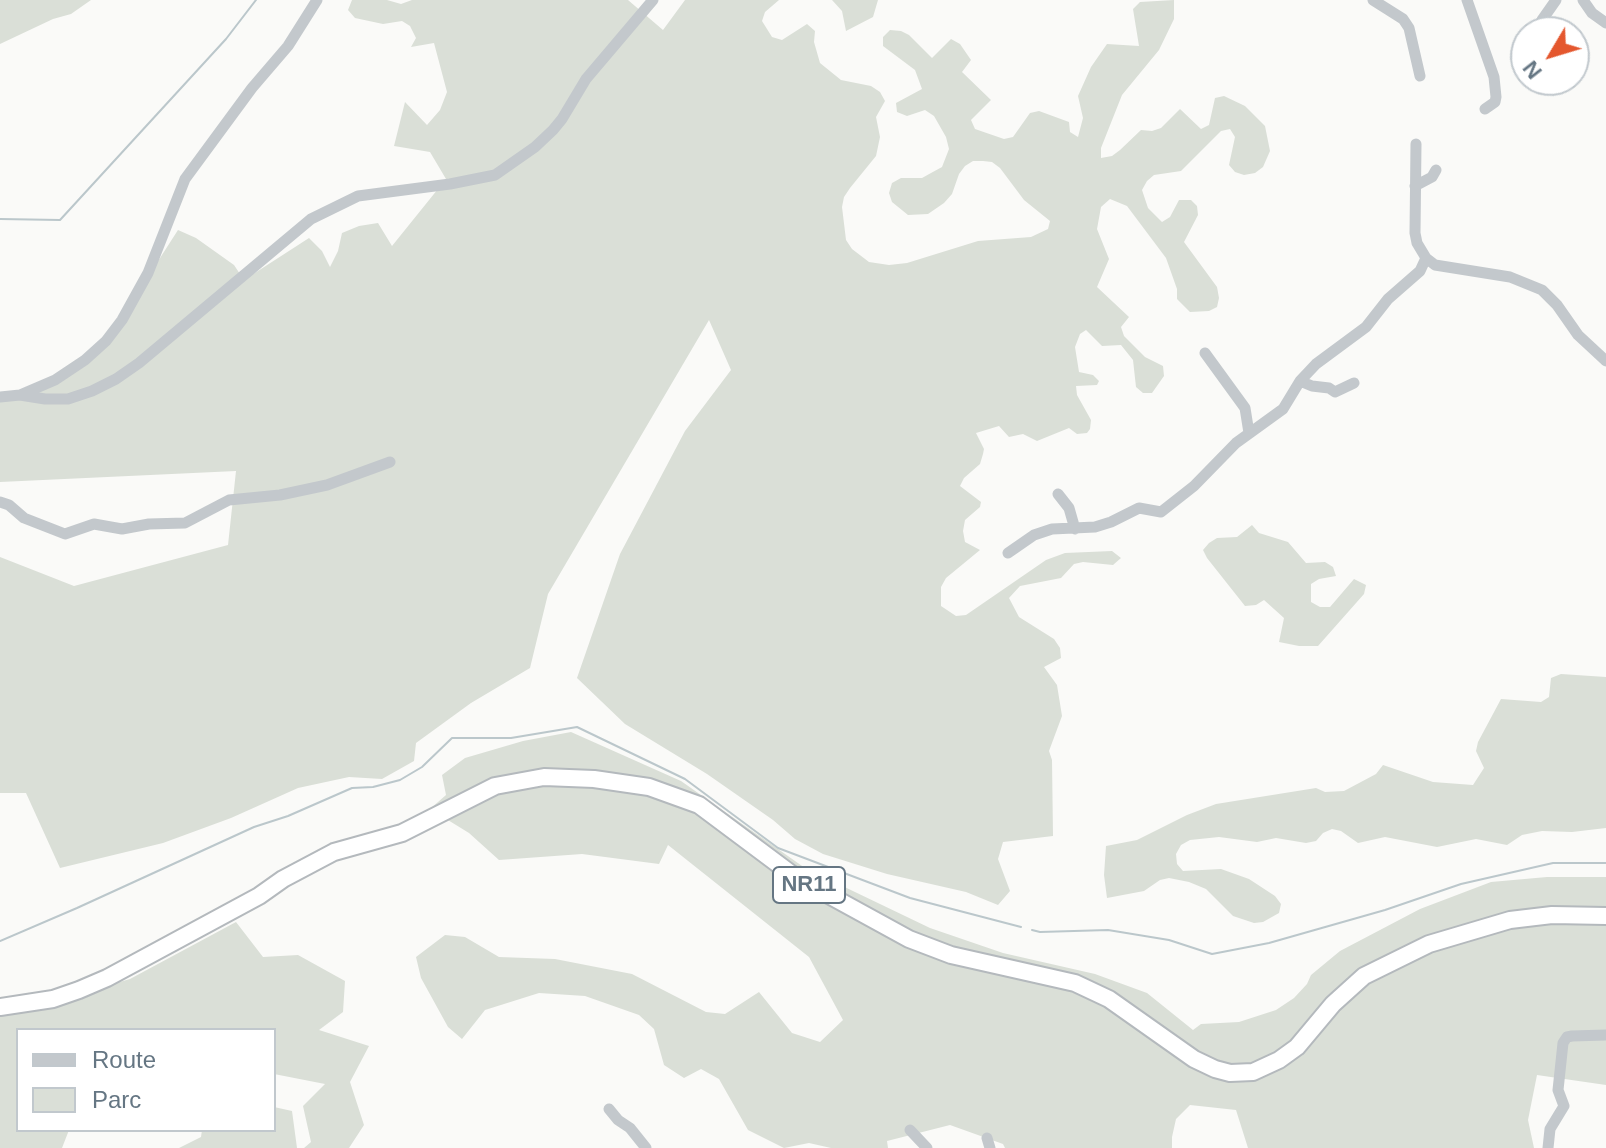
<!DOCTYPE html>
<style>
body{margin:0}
#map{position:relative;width:1606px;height:1148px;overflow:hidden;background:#fafaf8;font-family:Arial,sans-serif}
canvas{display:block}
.legend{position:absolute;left:16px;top:1028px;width:260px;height:104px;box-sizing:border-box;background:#fff;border:2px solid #c1c8cd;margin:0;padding:10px 14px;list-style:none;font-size:24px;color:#657683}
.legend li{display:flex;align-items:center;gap:16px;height:40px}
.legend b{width:40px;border:2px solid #c1c8cd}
.north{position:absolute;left:1510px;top:16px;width:80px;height:80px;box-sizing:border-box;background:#fff;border:2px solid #c1c8cd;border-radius:50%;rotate:232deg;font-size:22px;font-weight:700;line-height:32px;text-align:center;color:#657683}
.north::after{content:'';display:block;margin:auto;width:28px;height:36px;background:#e4572e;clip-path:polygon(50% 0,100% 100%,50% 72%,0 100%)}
</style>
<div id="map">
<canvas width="1606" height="1148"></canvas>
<ul class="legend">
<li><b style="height:10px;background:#c3c8cc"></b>Route</li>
<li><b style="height:22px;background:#dadfd7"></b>Parc</li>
</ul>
<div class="north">N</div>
</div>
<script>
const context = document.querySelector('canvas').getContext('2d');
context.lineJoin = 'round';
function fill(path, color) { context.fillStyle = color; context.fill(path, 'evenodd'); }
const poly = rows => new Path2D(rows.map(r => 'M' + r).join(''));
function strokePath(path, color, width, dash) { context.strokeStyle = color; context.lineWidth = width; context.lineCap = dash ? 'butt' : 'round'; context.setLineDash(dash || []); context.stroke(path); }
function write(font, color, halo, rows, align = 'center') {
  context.font = font + ' Arial,sans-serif'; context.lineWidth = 8; context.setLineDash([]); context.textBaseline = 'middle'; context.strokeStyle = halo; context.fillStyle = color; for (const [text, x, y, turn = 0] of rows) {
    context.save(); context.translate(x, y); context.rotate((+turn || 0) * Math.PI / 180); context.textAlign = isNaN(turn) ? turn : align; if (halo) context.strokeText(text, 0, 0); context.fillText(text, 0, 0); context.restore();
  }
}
fill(poly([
 [0,0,91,0,71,14,53,19,0,44],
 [352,0,387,0,401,4,412,0,628,0,663,30,685,0,779,0,765,12,762,21,772,37,782,40,807,24,815,31,814,42,820,63,841,80,871,86,880,92,885,101,876,117,880,137,876,156,850,188,844,197,842,207,846,240,852,249,869,262,889,265,907,263,978,241,1031,237,1048,229,1050,221,1024,200,1000,168,992,162,983,161,973,161,965,166,959,174,952,194,944,203,928,214,908,215,892,202,889,193,892,183,901,178,922,178,931,173,942,167,949,149,946,137,934,116,925,110,907,116,897,112,896,103,922,89,915,70,883,46,883,37,890,30,901,31,909,35,932,58,951,39,960,44,971,60,962,72,991,100,971,120,975,129,1004,139,1013,137,1030,113,1039,111,1069,122,1070,132,1078,137,1083,118,1078,96,1091,67,1107,44,1139,46,1133,9,1140,2,1174,0,1174,19,1159,50,1122,95,1101,148,1101,158,1112,156,1120,150,1141,130,1152,131,1161,128,1180,109,1201,129,1209,125,1215,98,1224,96,1245,106,1265,126,1270,151,1263,167,1255,173,1244,175,1235,172,1229,165,1235,137,1230,129,1221,131,1181,171,1154,175,1147,181,1142,190,1148,208,1162,222,1170,217,1179,200,1191,200,1197,206,1198,215,1184,242,1217,287,1219,298,1217,307,1209,311,1190,312,1177,299,1177,289,1166,258,1127,206,1110,199,1101,207,1097,229,1109,259,1097,287,1129,317,1121,327,1124,336,1145,357,1163,366,1164,376,1152,393,1143,393,1136,387,1133,360,1121,345,1102,346,1086,330,1080,334,1075,347,1079,372,1093,375,1099,381,1097,385,1076,386,1077,395,1091,420,1090,429,1087,433,1077,434,1069,428,1037,441,1023,434,1009,437,999,426,976,433,984,449,983,454,980,464,964,478,960,486,981,502,980,507,965,520,963,531,965,542,980,550,946,578,941,587,941,606,956,616,966,615,1046,560,1065,553,1112,551,1121,558,1113,565,1083,562,1074,564,1061,578,1020,586,1009,598,1019,617,1054,639,1060,648,1061,658,1044,667,1057,685,1062,716,1049,751,1052,760,1053,836,1003,842,998,859,1010,891,998,905,966,892,887,874,823,854,795,839,773,820,707,774,625,724,577,678,620,554,685,431,731,370,709,320,548,594,530,668,471,703,416,743,414,761,382,779,349,777,298,788,231,818,163,843,60,868,26,793,0,793,0,557,74,586,228,545,236,471,0,482,0,397,55,380,106,342,178,230,196,238,234,265,244,280,309,238,322,251,330,267,338,251,342,233,359,226,378,223,392,246,446,179,430,152,394,146,405,102,427,125,440,110,447,92,434,43,411,47,416,38,410,26,402,21,383,24,355,18,348,10],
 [832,0,878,0,873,17,846,31,842,11],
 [1252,525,1259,533,1288,542,1306,563,1325,562,1333,567,1336,576,1319,579,1311,584,1311,602,1320,607,1330,607,1354,579,1366,585,1364,594,1318,646,1299,646,1279,642,1284,618,1264,600,1256,605,1245,606,1207,558,1203,550,1209,543,1217,538,1237,537],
 [1561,674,1606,677,1606,828,1572,832,1542,831,1522,835,1507,845,1476,839,1437,847,1385,837,1358,843,1341,831,1332,829,1323,833,1316,841,1306,843,1276,838,1257,842,1219,837,1190,840,1181,845,1176,854,1177,864,1183,871,1221,869,1249,879,1275,896,1281,904,1279,913,1263,922,1254,923,1233,916,1206,889,1189,882,1169,878,1160,880,1144,891,1107,898,1104,875,1106,846,1137,840,1187,815,1216,804,1316,788,1325,792,1344,791,1376,774,1383,765,1433,782,1473,785,1484,768,1476,751,1478,742,1501,699,1541,702,1549,697,1551,678],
 [571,732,681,781,805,868,930,928,1003,953,1095,974,1147,993,1193,1030,1201,1024,1239,1022,1276,1010,1294,998,1307,984,1311,975,1340,951,1420,909,1491,882,1547,877,1606,877,1606,1085,1537,1075,1528,1120,1534,1148,1248,1148,1236,1110,1190,1105,1176,1119,1172,1137,1172,1148,1005,1148,1003,1144,950,1125,887,1141,888,1148,831,1148,809,1143,784,1148,748,1130,719,1079,701,1069,684,1078,664,1065,654,1029,639,1015,585,996,539,993,485,1010,462,1039,448,1027,421,978,416,957,445,935,465,937,499,957,555,959,632,974,706,1012,725,1014,759,992,792,1033,820,1042,843,1020,809,957,668,845,659,864,582,854,499,860,469,833,430,809,446,795,442,775,465,758,523,741],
 [236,922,263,957,298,955,345,981,343,1012,319,1030,369,1046,350,1082,364,1125,349,1148,304,1148,311,1142,303,1106,325,1084,274,1074,274,1030,18,1030,18,1130,69,1130,62,1148,0,1148,0,1007,53,1001,130,979],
 [274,1107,292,1111,297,1148,179,1148,201,1137,202,1130,274,1130]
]), '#dadfd7');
strokePath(poly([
 [0,219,60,220,226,39,256,0],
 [1032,930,1040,932,1108,930,1169,940,1212,954,1269,943,1385,910,1461,884,1553,863,1606,863],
 [0,941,77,908,254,827,288,816,352,788,373,787,400,780,422,767,452,738,511,738,577,727,685,779,778,848,910,898,1021,927]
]), '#bbc7cb', 2);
const highway = poly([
 [0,1007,53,999,79,990,107,978,259,896,283,879,334,852,402,833,495,786,544,777,594,779,649,787,699,805,794,876,909,939,951,955,1075,983,1109,999,1194,1059,1215,1069,1230,1073,1253,1072,1279,1060,1297,1047,1333,1004,1364,976,1429,944,1510,920,1552,915,1606,916]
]);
strokePath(highway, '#b4b9bd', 20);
strokePath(poly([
 [1373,0,1403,19,1409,28,1420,76],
 [1467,0,1494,77,1496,97,1495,102,1485,109],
 [1583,0,1592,13,1606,23],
 [1545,32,1542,20,1556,0],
 [1416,144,1415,233,1417,243,1426,258,1435,265,1510,277,1542,290,1557,305,1578,335,1606,361],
 [1415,186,1432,177,1436,170],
 [1205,353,1245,408,1249,433],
 [1300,381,1312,386,1329,388,1335,392,1354,383],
 [20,395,45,399,68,399,92,391,116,379,139,363,311,219,358,196,450,184,495,175,535,147,553,130,562,119,586,79,653,0],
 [0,397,20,395,55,380,85,360,106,341,122,320,148,273,185,179,252,88,288,46,317,0],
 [1058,494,1069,508,1075,529],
 [0,502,9,505,24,518,65,534,94,524,122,529,149,524,185,523,229,500,280,495,327,485,390,462],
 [1008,553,1034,535,1052,529,1095,527,1111,522,1139,508,1161,512,1194,486,1236,443,1283,409,1300,381,1316,364,1366,327,1388,299,1420,271,1426,258],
 [609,1109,618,1120,630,1128,646,1148],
 [910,1130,927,1148],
 [987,1138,990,1148],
 [1548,1148,1550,1129,1564,1106,1558,1090,1563,1043,1567,1037,1572,1036,1606,1035]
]), '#c3c8cc', 11);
strokePath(highway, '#fff', 16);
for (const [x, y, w] of [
 [809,885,72]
]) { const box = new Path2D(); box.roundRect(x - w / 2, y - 18, w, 36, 6); context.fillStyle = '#fff'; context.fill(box); strokePath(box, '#657683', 2); }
write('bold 22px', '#657683', null, [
 ["NR11",809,885]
]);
</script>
